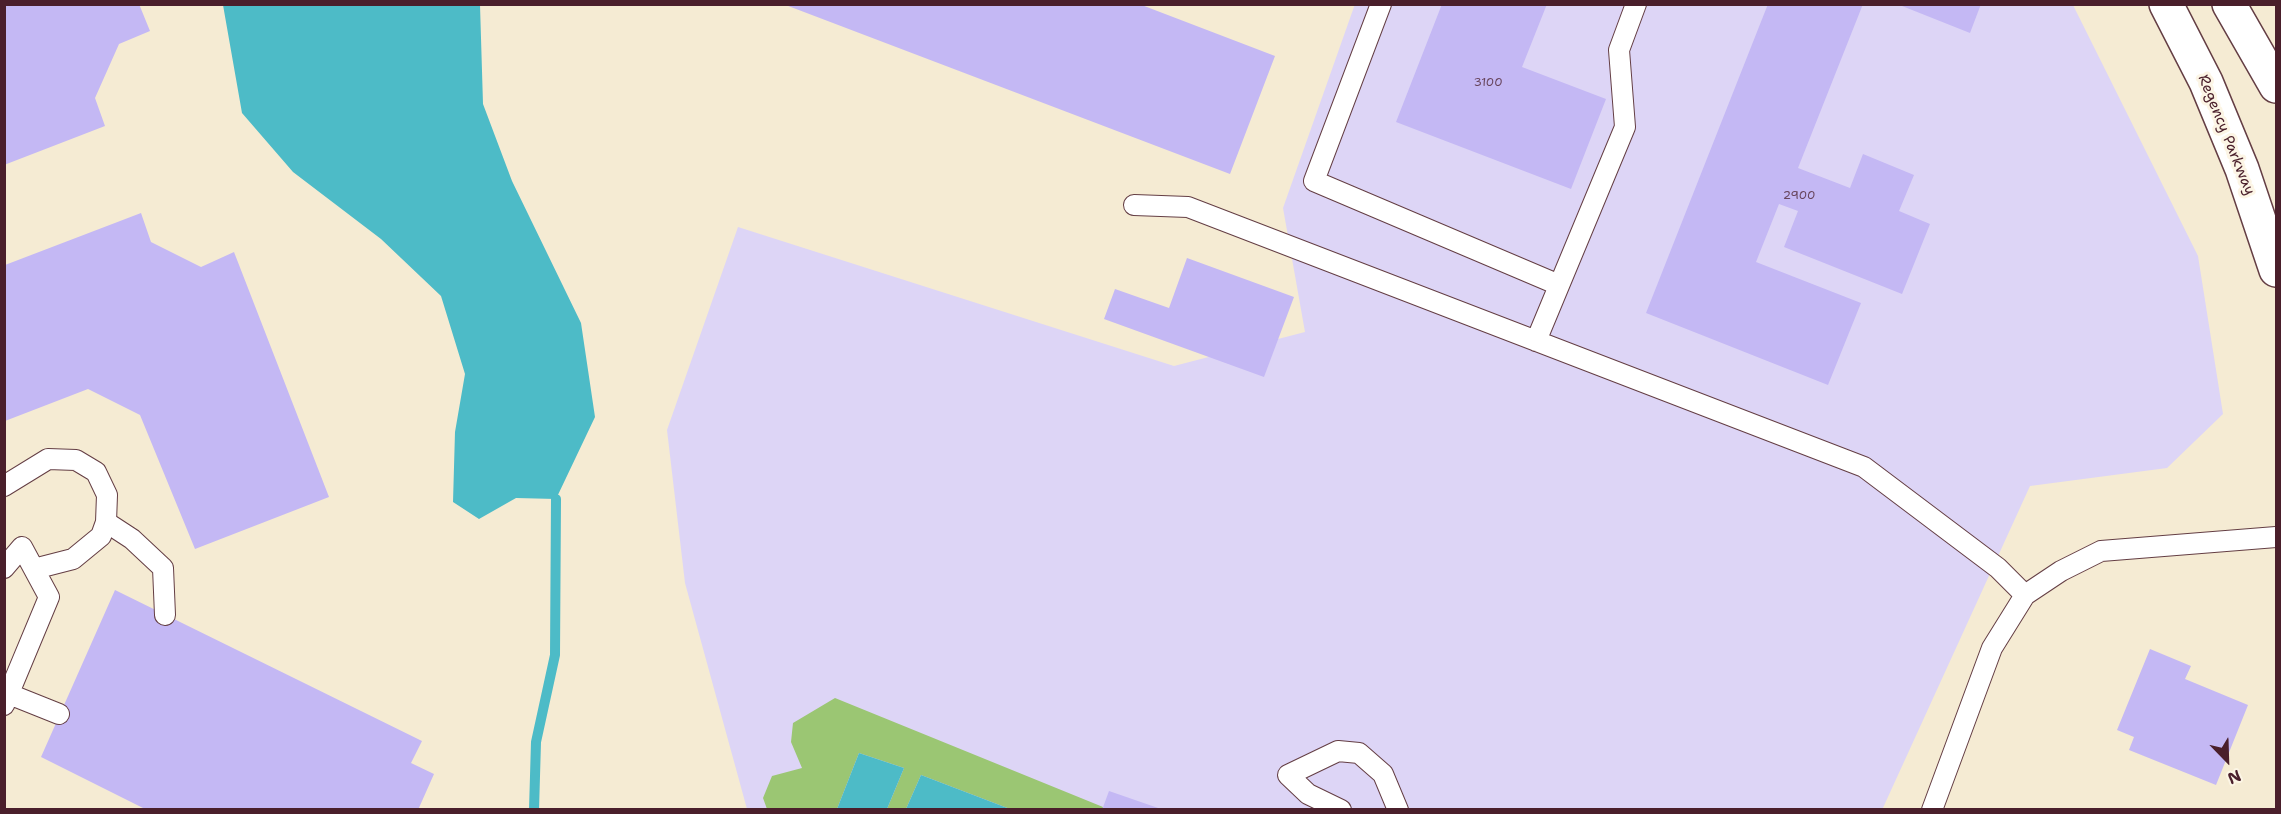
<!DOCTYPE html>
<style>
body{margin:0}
#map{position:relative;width:2281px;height:814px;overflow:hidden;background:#f5ebd3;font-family:"Shantell Sans",sans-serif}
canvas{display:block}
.frame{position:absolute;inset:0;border:6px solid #4a1f2b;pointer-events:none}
.north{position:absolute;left:2197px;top:730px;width:60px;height:60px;-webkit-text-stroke:4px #fcf5e5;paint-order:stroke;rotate:157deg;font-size:16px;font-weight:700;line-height:24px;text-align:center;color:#4a1f2b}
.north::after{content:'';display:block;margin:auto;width:21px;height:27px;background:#4a1f2b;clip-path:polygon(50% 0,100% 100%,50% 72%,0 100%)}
</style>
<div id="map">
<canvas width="2281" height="814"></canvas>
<div class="frame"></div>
<div class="north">N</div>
</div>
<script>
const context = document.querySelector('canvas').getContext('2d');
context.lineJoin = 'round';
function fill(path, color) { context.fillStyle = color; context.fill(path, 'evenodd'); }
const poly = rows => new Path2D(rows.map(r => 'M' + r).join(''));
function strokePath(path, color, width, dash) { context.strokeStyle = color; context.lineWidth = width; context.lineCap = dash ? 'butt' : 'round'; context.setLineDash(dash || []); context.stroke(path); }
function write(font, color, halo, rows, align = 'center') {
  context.font = font + ' "Shantell Sans",sans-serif'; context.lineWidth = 6; context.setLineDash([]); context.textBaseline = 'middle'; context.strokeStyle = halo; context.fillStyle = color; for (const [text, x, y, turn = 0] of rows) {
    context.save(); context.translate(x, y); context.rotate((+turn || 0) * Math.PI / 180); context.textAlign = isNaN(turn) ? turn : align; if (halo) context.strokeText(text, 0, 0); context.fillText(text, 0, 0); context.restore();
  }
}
fill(poly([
 [1355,4,2073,5,2198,256,2223,414,2167,468,2030,486,1882,810,747,809,685,583,667,430,738,227,1174,366,1305,332,1283,208]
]), '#ddd5f6');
fill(poly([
 [835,698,1103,807,1102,810,1010,809,921,775,906,809,887,809,904,768,859,753,837,809,767,809,763,798,772,776,802,768,791,742,793,723]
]), '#9bc673');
fill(poly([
 [223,5,480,5,483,104,512,181,581,323,595,417,556,499,516,498,479,519,453,502,455,432,465,374,441,296,381,239,293,172,242,113],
 [859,753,904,768,887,809,837,809],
 [921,775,1010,809,906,809]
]), '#4dbbc7');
strokePath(poly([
 [534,810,536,742,555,655,556,499]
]), '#4dbbc7', 10);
fill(poly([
 [4,4,139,4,150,31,119,44,95,98,105,126,4,165],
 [783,4,1139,4,1275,56,1230,174],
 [1442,4,1547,4,1522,67,1606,99,1571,189,1396,122],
 [1768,4,1863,4,1798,168,1850,188,1863,154,1914,175,1899,211,1930,224,1902,294,1784,247,1798,211,1779,204,1756,262,1861,303,1828,385,1646,313],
 [1897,4,1981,4,1970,33],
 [141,213,151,242,201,267,234,252,329,497,195,549,140,415,88,389,5,421,5,265],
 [1187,258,1294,297,1264,377,1104,319,1115,289,1169,308],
 [115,590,422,741,411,763,434,774,418,810,147,810,41,757],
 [2150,649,2191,666,2185,679,2248,705,2216,785,2129,750,2134,737,2117,730],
 [1109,791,1161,809,1161,810,1102,810]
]), '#c4b8f4');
const lane = poly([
 [1381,4,1314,181,1559,285],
 [1134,205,1188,207,1864,467,1998,568,2025,595],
 [1536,341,1625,127,1619,50,1636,4],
 [4,486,48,459,76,460,96,472,107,495,106,522,101,536,73,559,34,569],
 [106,522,132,539,163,568,165,615],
 [4,568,22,547,49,597,4,705],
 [9,694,59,714],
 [1341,810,1308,794,1288,775,1338,751,1359,753,1383,774,1398,810],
 [1932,810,1992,648,2025,595,2061,571,2101,551,2276,537]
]);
const secondary = poly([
 [2166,4,2206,82,2242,169,2276,270],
 [2229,4,2276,86]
]);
strokePath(lane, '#643e44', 22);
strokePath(secondary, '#643e44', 36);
strokePath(lane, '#fff', 20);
strokePath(secondary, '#fff', 33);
write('12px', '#68455d', null, [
 ["3100",1488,83],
 ["2900",1799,196]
]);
write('15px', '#4a1f2b', '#fcf5e5', [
 ["Regency Parkway",2226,135,68]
]);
</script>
